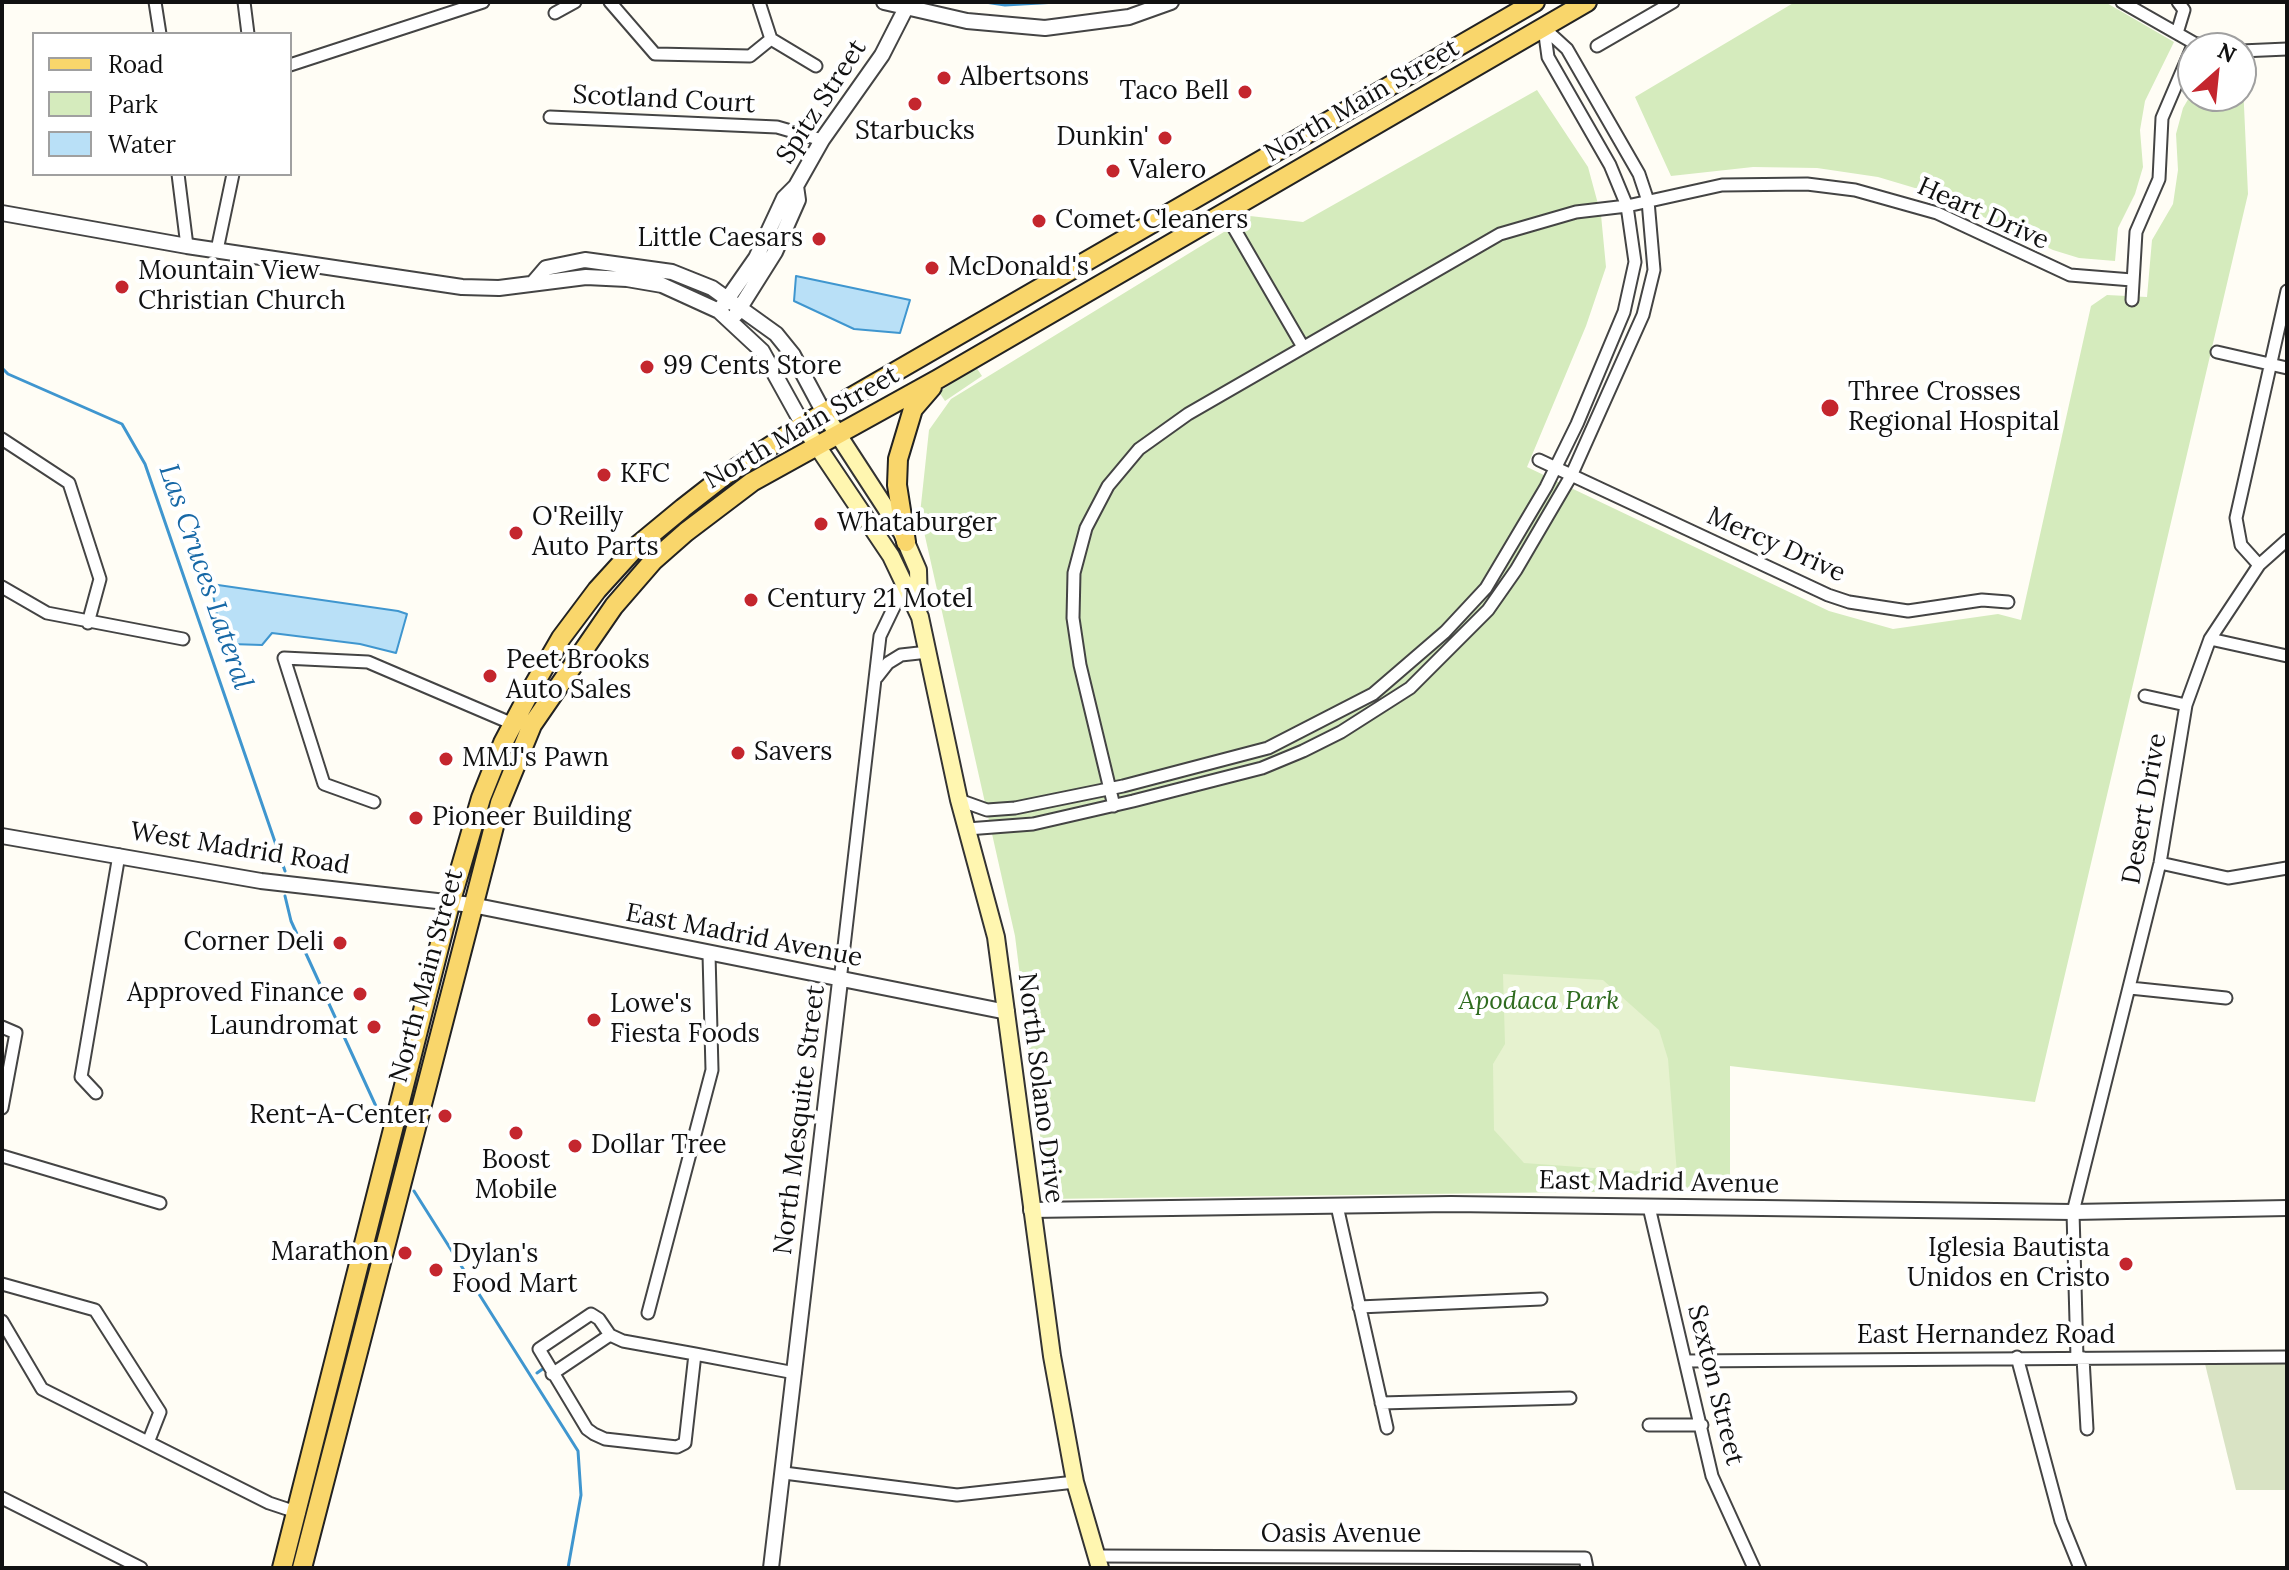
<!DOCTYPE html>
<style>
body{margin:0}
#map{position:relative;width:2289px;height:1570px;overflow:hidden;background:#fffdf5;font-family:Lora,serif}
canvas{display:block}
.frame{position:absolute;inset:0;border:4px solid #111;pointer-events:none}
.legend{position:absolute;left:32px;top:32px;width:260px;height:144px;box-sizing:border-box;background:#fff;border:2px solid #a0a0a0;margin:0;padding:10px 14px;list-style:none;font-size:24px;color:#111}
.legend li{display:flex;align-items:center;gap:16px;height:40px}
.legend b{width:40px;border:2px solid #a0a0a0}
.north{position:absolute;left:2177px;top:32px;width:80px;height:80px;box-sizing:border-box;background:#fff;border:2px solid #a0a0a0;border-radius:50%;rotate:27deg;font-size:22px;font-weight:700;line-height:32px;text-align:center;color:#111}
.north::after{content:'';display:block;margin:auto;width:28px;height:36px;background:#c4262e;clip-path:polygon(50% 0,100% 100%,50% 72%,0 100%)}
</style>
<div id="map">
<canvas width="2289" height="1570"></canvas>
<div class="frame"></div>
<ul class="legend">
<li><b style="height:10px;background:#f9d66b"></b>Road</li>
<li><b style="height:22px;background:#d5ebbd"></b>Park</li>
<li><b style="height:22px;background:#b9e0f7"></b>Water</li>
</ul>
<div class="north">N</div>
</div>
<script>
const context = document.querySelector('canvas').getContext('2d');
context.lineJoin = 'round';
function fill(path, color) { context.fillStyle = color; context.fill(path, 'evenodd'); }
const poly = rows => new Path2D(rows.map(r => 'M' + r).join(''));
function strokePath(path, color, width, dash) { context.strokeStyle = color; context.lineWidth = width; context.lineCap = dash ? 'butt' : 'round'; context.setLineDash(dash || []); context.stroke(path); }
function write(font, color, halo, rows, align = 'center') {
  context.font = font + ' Lora,serif'; context.lineWidth = 8; context.setLineDash([]); context.textBaseline = 'middle'; context.strokeStyle = halo; context.fillStyle = color; for (const [text, x, y, turn = 0] of rows) {
    context.save(); context.translate(x, y); context.rotate((+turn || 0) * Math.PI / 180); context.textAlign = isNaN(turn) ? turn : align; if (halo) context.strokeText(text, 0, 0); context.fillText(text, 0, 0); context.restore();
  }
}
fill(poly([
 [1795,2,2105,2,2174,42,2145,101,2140,130,2143,167,2135,194,2118,228,2115,261,2079,258,2053,250,1935,194,1878,177,1817,168,1753,167,1671,176,1635,97],
 [2242,62,2248,194,2035,1102,1730,1066,1730,1190,1048,1199,1015,936,920,514,929,430,951,399,1250,216,1303,222,1537,90,1588,167,1601,215,1606,267,1586,326,1527,467,1829,611,1893,629,1998,614,2021,620,2091,306,2107,295,2147,297,2152,240,2173,204,2178,170,2176,134,2183,108,2193,91,2193,96,2241,96],
 [976,367,982,376,945,401,939,392]
]), '#d5ebbd');
fill(poly([
 [2287,1363,2287,1490,2236,1490,2205,1364]
]), '#d9e3c4');
fill(poly([
 [1503,974,1603,980,1659,1030,1668,1059,1677,1174,1524,1163,1494,1130,1493,1064,1505,1044]
]), '#e6f2cf');
const water = poly([
 [796,276,910,300,900,333,854,329,794,301,796,276],
 [211,584,398,611,407,614,396,653,360,644,272,633,262,645,231,644,220,631,211,584]
]);
fill(water, '#b9e0f7');
strokePath(water, '#3f96cf', 2);
strokePath(poly([
 [985,2,1005,5,1057,2],
 [2,368,8,374,122,424,145,464,285,871],
 [285,896,291,921,385,1126],
 [414,1191,578,1451,581,1495,568,1568],
 [537,1373,544,1368]
]), '#3f96cf', 3);
const minor = poly([
 [155,2,160,34],
 [244,2,248,34],
 [610,2,655,54,750,56,771,39,759,2],
 [2122,2,2194,43,2213,48],
 [555,13,575,2],
 [2177,33,2184,10,2178,2],
 [771,39,816,66],
 [1597,46,1673,2],
 [2241,51,2287,49],
 [290,65,483,2],
 [550,117,777,127,822,140],
 [178,174,187,246],
 [1224,211,1303,347],
 [217,250,233,174],
 [2132,300,2136,232,2159,179,2162,118,2194,43],
 [2217,352,2287,368],
 [2,439,69,483,100,579,88,623],
 [1539,460,1828,595,1849,602,1908,611,1982,600,2008,602],
 [2259,565,2287,540],
 [2,587,47,613,183,639],
 [2210,639,2287,656],
 [877,677,888,663,901,655,928,652],
 [2145,696,2186,705],
 [959,800,987,810,1015,808,1123,786,1268,748,1373,694,1445,632,1486,588,1546,487,1577,424,1624,312,1635,262,1627,206,1610,165,1548,57,1544,28],
 [374,802,324,784,284,658,368,662,513,724],
 [1114,806,1080,665,1073,618,1074,573,1086,528,1108,486,1139,449,1188,414,1500,234,1576,212,1627,206,1722,185,1807,184,1855,190,1937,213,2070,275,2132,280],
 [967,829,1033,824,1133,801,1262,768,1303,751,1341,732,1410,688,1488,610,1516,570,1571,476,1643,315,1654,270,1648,201,1639,174,1567,49,1544,28],
 [2160,863,2228,878,2287,868],
 [840,981,880,636,905,584],
 [2130,988,2226,998],
 [2,1027,16,1033,2,1108],
 [96,1093,81,1077,119,855],
 [2,1156,160,1203],
 [1337,1206,1387,1428],
 [1649,1207,1712,1476,1754,1568],
 [2,1284,95,1310,160,1412,149,1440],
 [1359,1307,1541,1299],
 [648,1313,712,1070,709,954],
 [2,1321,42,1389,269,1503,299,1513],
 [695,1354,685,1443,677,1447,605,1439,594,1434,587,1429,539,1349,591,1314,599,1319,610,1335,623,1341,695,1354,795,1373],
 [2017,1357,2061,1521,2080,1568],
 [2077,1358,2073,1212,2160,863,2186,705,2210,639,2259,565,2241,545,2236,518,2287,291],
 [2083,1358,2087,1429],
 [1686,1361,2287,1357],
 [552,1374,610,1335],
 [1381,1403,1570,1398],
 [1649,1425,1702,1425],
 [784,1473,957,1495,1075,1482],
 [2,1498,141,1568],
 [1098,1556,1585,1558,1587,1568]
]);
const tertiary = poly([
 [884,2,967,21,1045,28,1129,17,1171,2],
 [2,213,187,246,462,287,499,288,586,277,627,279,662,285,719,311,762,351,803,425],
 [534,282,546,268,585,260,672,272,712,288,776,334,793,355,824,413],
 [719,311,756,258,784,198,796,186,822,140,882,55,909,2],
 [736,314,775,252,798,200,796,186],
 [2,836,261,881,472,905,1007,1012],
 [1031,1210,1451,1204,2073,1212,2287,1208],
 [771,1568,840,981]
]);
const secondary = poly([
 [824,413,902,533,918,570,919,607],
 [803,425,891,556,920,617,959,800,996,937,1052,1356,1075,1482,1100,1568]
]);
const primary = poly([
 [906,542,897,485,898,459,913,409,932,387],
 [282,1568,450,904,481,798,503,743,531,690,561,638,597,590,637,546,683,508,724,476,803,425,1535,2],
 [302,1568,500,803,532,725,614,606,653,561,686,532,752,482,938,379,1587,2]
]);
strokePath(minor, '#444', 15);
strokePath(tertiary, '#444', 18);
strokePath(secondary, '#333', 20);
strokePath(primary, '#222', 22);
strokePath(minor, '#fff', 11);
strokePath(tertiary, '#fff', 14);
strokePath(secondary, '#fff6b0', 16);
strokePath(primary, '#f9d66b', 18);
for (const [x, y, r, color] of [
 [944,78,8,"#c4262e"],
 [1245,92,8,"#c4262e"],
 [915,104,8,"#c4262e"],
 [1165,138,8,"#c4262e"],
 [1113,171,8,"#c4262e"],
 [1039,221,8,"#c4262e"],
 [819,239,8,"#c4262e"],
 [932,268,8,"#c4262e"],
 [122,287,8,"#c4262e"],
 [647,367,8,"#c4262e"],
 [1830,408,10,"#c4262e"],
 [604,475,8,"#c4262e"],
 [821,524,8,"#c4262e"],
 [516,533,8,"#c4262e"],
 [751,600,8,"#c4262e"],
 [490,676,8,"#c4262e"],
 [738,753,8,"#c4262e"],
 [446,759,8,"#c4262e"],
 [416,818,8,"#c4262e"],
 [340,943,8,"#c4262e"],
 [360,994,8,"#c4262e"],
 [594,1020,8,"#c4262e"],
 [374,1027,8,"#c4262e"],
 [445,1116,8,"#c4262e"],
 [516,1133,8,"#c4262e"],
 [575,1146,8,"#c4262e"],
 [405,1253,8,"#c4262e"],
 [2126,1264,8,"#c4262e"],
 [436,1270,8,"#c4262e"]
]) { const dot = new Path2D(); dot.arc(x, y, r, 0, 2 * Math.PI); context.fillStyle = color; context.fill(dot); strokePath(dot, '#fff', 3); }
write('26px', '#111', '#fff', [
 ["Albertsons",960,78],
 ["Taco Bell",1229,92,"right"],
 ["Starbucks",915,132,"center"],
 ["Dunkin'",1149,138,"right"],
 ["Valero",1129,171],
 ["Comet Cleaners",1055,221],
 ["Little Caesars",803,239,"right"],
 ["McDonald's",948,268],
 ["Mountain View",138,272],
 ["Christian Church",138,302],
 ["99 Cents Store",663,367],
 ["Three Crosses",1848,393],
 ["Regional Hospital",1848,423],
 ["KFC",620,475],
 ["O'Reilly",532,518],
 ["Auto Parts",532,548],
 ["Whataburger",837,524],
 ["Century 21 Motel",767,600],
 ["Peet Brooks",506,661],
 ["Auto Sales",506,691],
 ["Savers",754,753],
 ["MMJ's Pawn",462,759],
 ["Pioneer Building",432,818],
 ["Corner Deli",324,943,"right"],
 ["Approved Finance",344,994,"right"],
 ["Lowe's",610,1005],
 ["Fiesta Foods",610,1035],
 ["Laundromat",358,1027,"right"],
 ["Rent-A-Center",429,1116,"right"],
 ["Dollar Tree",591,1146],
 ["Boost",516,1161,"center"],
 ["Mobile",516,1191,"center"],
 ["Iglesia Bautista",2110,1249,"right"],
 ["Unidos en Cristo",2110,1279,"right"],
 ["Marathon",389,1253,"right"],
 ["Dylan's",452,1255],
 ["Food Mart",452,1285]
], 'left');
write('26px', '#111', '#fff', [
 ["Scotland Court",664,100,3],
 ["North Main Street",1362,101,-30],
 ["Spitz Street",822,102,-57],
 ["Heart Drive",1983,214,24],
 ["North Main Street",802,428,-30],
 ["Mercy Drive",1776,545,24],
 ["Desert Drive",2145,809,-80],
 ["West Madrid Road",240,849,9],
 ["East Madrid Avenue",744,936,11],
 ["North Main Street",427,976,-75],
 ["North Solano Drive",1040,1088,83],
 ["North Mesquite Street",800,1120,-83],
 ["East Madrid Avenue",1659,1183,1],
 ["East Hernandez Road",1986,1336],
 ["Sexton Street",1715,1385,76],
 ["Oasis Avenue",1341,1535]
]);
write('italic 26px', '#2f6b1f', '#fff', [
 ["Apodaca Park",1539,1002]
]);
write('italic 28px', '#1768a6', '#fff', [
 ["Las Cruces Lateral",205,577,71]
]);
</script>
